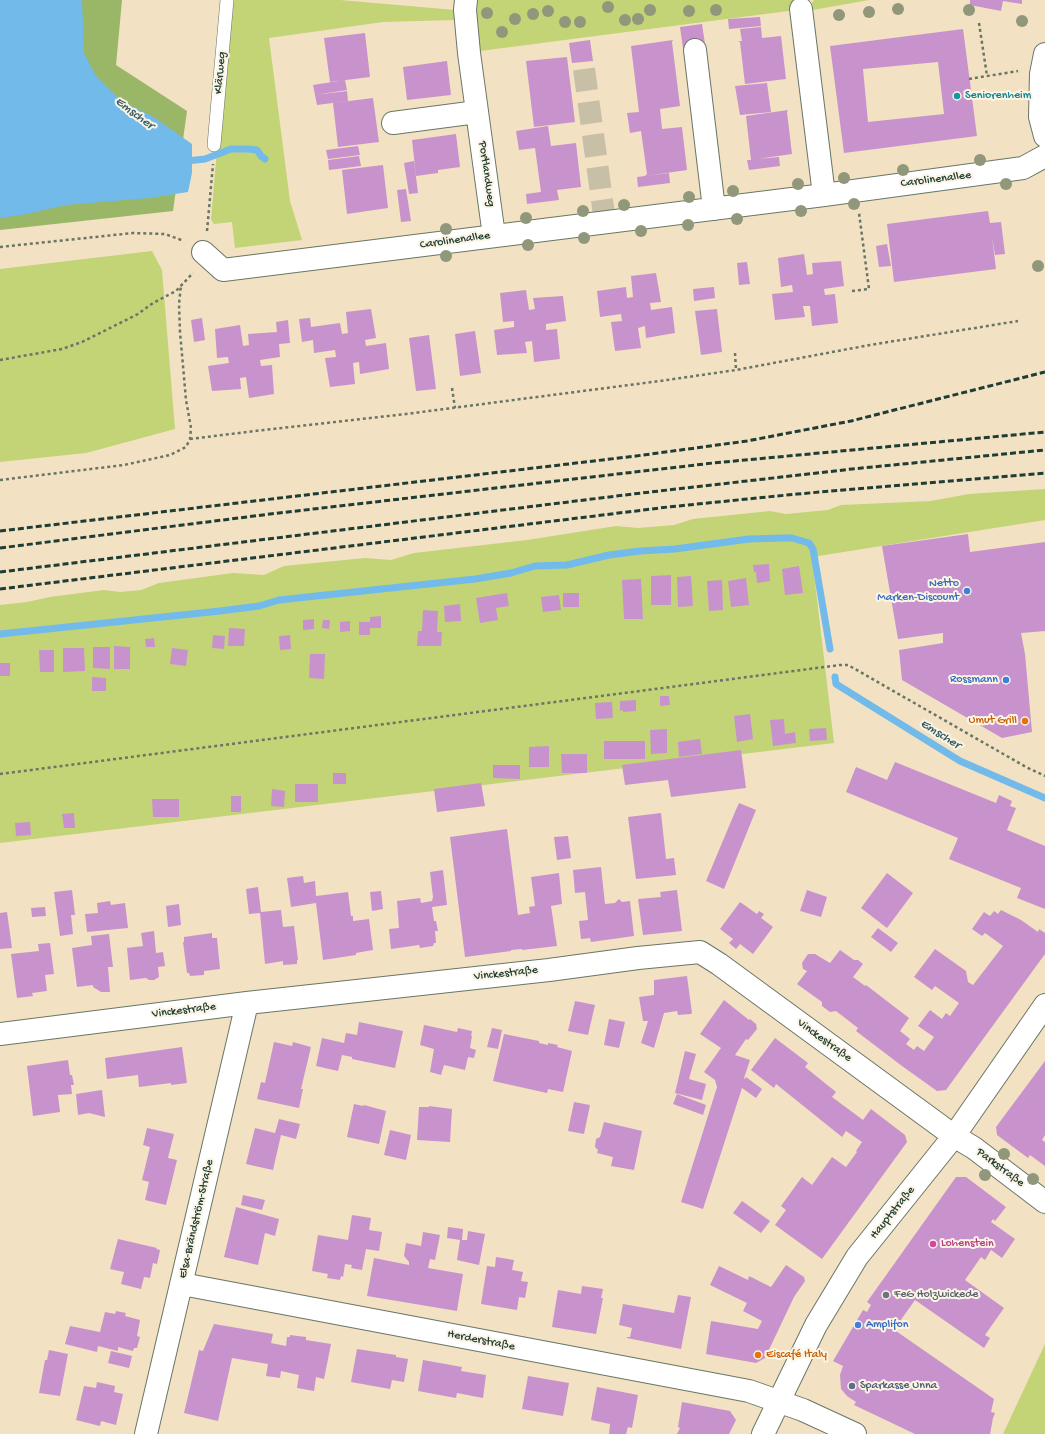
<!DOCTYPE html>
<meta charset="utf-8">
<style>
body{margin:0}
canvas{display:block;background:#f2e1c2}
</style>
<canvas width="1045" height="1434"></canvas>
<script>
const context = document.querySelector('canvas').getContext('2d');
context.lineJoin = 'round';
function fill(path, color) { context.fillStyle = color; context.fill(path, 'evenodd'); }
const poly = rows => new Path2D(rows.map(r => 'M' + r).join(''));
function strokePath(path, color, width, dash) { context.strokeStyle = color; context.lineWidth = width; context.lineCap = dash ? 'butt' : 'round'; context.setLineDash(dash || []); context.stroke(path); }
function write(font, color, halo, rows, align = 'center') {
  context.font = font + ' "Gochi Hand",sans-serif'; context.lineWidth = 4; context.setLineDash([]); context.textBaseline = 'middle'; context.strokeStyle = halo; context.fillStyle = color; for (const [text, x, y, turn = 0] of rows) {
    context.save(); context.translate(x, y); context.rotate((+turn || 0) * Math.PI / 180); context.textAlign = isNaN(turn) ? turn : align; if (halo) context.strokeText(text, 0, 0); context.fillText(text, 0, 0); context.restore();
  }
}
fill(poly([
 [230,0,340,0,455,10,455,20,383,22,269,38,290,201,302,240,235,248,232,222,214,224,211,219],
 [478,0,803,0,796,10,480,51,476,22],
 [814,0,869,0,807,11],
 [152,251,162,270,175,429,86,453,0,462,0,269],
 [1045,489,1045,520,812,557,834,743,0,843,0,605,27,602,50,597,104,590,120,592,141,590,159,583,233,573,264,575,284,566,365,558,391,560,414,553,527,540,616,526,638,528,674,525,693,519,770,511,786,514,828,510,841,505,931,501,969,494],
 [1045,1344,1045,1434,1003,1434]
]), '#c3d476');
fill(poly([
 [0,0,122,0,116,65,187,111,173,211,0,230]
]), '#9ab667');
fill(poly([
 [0,0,82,0,84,53,96,76,120,100,152,116,192,144,192,173,188,192,149,198,66,205,22,215,0,218]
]), '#72baea');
strokePath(poly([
 [184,159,187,161,205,159,231,149,248,149,257,150,261,156,265,159],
 [0,634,220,611,259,606,279,600,475,579,511,573,535,566,567,565,609,555,640,551,675,549,749,539,784,538,792,538,809,543,813,549,830,649],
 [835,677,836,684,960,761,1045,798]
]), '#72baea', 7);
fill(poly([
 [970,0,1022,0,1022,4,1003,1,1001,11,970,5],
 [760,17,761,26,729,29,728,19],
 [702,24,705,44,683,48,680,27],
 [761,27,762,38,781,36,786,79,745,84,740,42,738,41,742,41,740,29],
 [963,29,977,136,844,153,830,46],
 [938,62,944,114,868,122,863,69],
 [365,33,370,77,330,82,324,38],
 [590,40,593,61,572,63,569,43],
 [673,40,672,42,680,106,660,109,662,129,682,127,687,170,645,176,647,174,641,131,630,133,627,113,639,112,631,46],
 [567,57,575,122,534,127,526,61],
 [447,61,451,95,407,100,403,67],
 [345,80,347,90,315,95,313,85],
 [767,83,771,112,740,115,735,86],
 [347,91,348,101,317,105,315,95],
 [373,98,379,142,338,147,333,103],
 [788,110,787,112,792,154,757,159,779,157,780,166,749,170,747,160,751,160,746,116],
 [548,126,551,146,576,143,581,187,557,190,559,200,527,204,526,194,555,190,541,192,535,148,519,150,516,131],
 [456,134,460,167,438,170,438,173,416,176,412,140],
 [358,146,360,155,328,159,326,150],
 [359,156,361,166,329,170,328,160],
 [414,161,418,193,409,194,404,163],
 [383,165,388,208,347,214,342,170],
 [669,173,670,183,638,187,637,177],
 [406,189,411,221,401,222,397,190],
 [988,211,990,223,1001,222,1005,254,995,255,992,237,996,269,894,282,887,224],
 [887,244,891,266,879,267,876,246],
 [804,254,807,275,813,274,812,263,841,261,844,286,824,289,825,295,835,294,838,323,812,326,810,306,803,306,805,317,775,320,772,294,793,292,792,285,781,287,778,258],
 [747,262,750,284,739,285,737,263],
 [656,273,661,302,650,303,651,310,672,307,675,333,646,338,645,326,638,328,641,348,615,351,611,322,622,321,621,314,600,317,597,291,626,287,627,298,633,297,631,276],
 [714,287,715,298,694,301,693,289],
 [526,290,529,310,535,309,533,298,563,296,566,321,546,324,546,330,557,329,560,359,534,362,532,341,525,342,527,353,497,355,494,330,514,327,514,321,503,322,500,293],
 [371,309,376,338,365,340,366,346,386,343,389,369,360,374,359,362,353,363,355,384,330,387,325,358,336,357,335,350,314,353,313,340,302,342,299,319,310,318,311,327,340,323,342,334,348,333,346,312],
 [717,309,722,352,701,355,695,311],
 [202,318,205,340,194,342,191,320],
 [288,320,290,343,279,344,280,357,260,360,261,366,272,365,274,394,249,398,246,377,240,378,241,389,212,391,208,366,229,363,228,357,217,358,215,329,240,325,243,346,249,345,248,334,277,332,276,322],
 [475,331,481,373,460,376,455,334],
 [429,335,436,389,416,391,409,338],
 [968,534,970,552,1045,542,1045,631,1021,633,1025,654,1032,732,1002,738,902,680,899,650,943,643,943,633,898,639,882,546],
 [769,564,770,581,757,583,756,572,754,572,753,565],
 [799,566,803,593,785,595,782,569],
 [671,575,671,605,651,605,651,576],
 [691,576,693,606,678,607,677,577],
 [746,578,749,605,731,607,728,581],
 [641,579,643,619,624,619,622,580],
 [722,580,723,610,709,611,707,581],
 [507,593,509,606,496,608,498,620,480,623,476,598],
 [563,593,579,593,579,607,563,607],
 [559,595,561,610,543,612,541,597],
 [460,604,461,621,445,622,444,606],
 [423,610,438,611,437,632,442,632,441,646,417,646,418,631,422,631],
 [381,616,381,628,370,628,370,635,359,635,359,622,370,622,370,617],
 [314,619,314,629,303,630,303,620],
 [323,620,330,620,329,629,322,628],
 [350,621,350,631,340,632,340,622],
 [229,628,245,629,244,646,228,646],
 [213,635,225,636,224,649,212,648],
 [290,635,291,649,280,650,279,636],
 [154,638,155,647,146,647,145,639],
 [114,646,130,647,130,669,114,669],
 [93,647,110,647,110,669,93,668],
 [63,648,84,648,85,671,63,672],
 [172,648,188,650,186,666,170,664],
 [39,650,54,650,54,672,40,672],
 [310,654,325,654,324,679,309,678],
 [0,663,10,663,10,676,0,676],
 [92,677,106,678,106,691,92,691],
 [660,696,669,696,670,705,660,706],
 [636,700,636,711,623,712,623,710,620,711,620,701],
 [612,702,613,718,596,719,595,703],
 [750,714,753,739,737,742,734,716],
 [784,719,785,734,795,732,796,743,773,746,770,720],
 [826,728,827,740,810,741,809,729],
 [667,729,667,753,651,754,650,730],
 [700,739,702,754,679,757,678,742],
 [604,741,645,741,645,759,604,759],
 [549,746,549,767,529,767,529,747],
 [741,750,746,788,671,797,668,780,625,785,622,765],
 [561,754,587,754,587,773,562,773],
 [895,762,996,803,999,795,1012,801,1010,806,1016,808,1007,830,1045,846,1045,909,1017,898,1021,888,949,859,958,838,846,792,856,767,887,780],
 [493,765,520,765,520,779,493,778],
 [333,773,346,773,346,784,333,784],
 [481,783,485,806,437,812,434,789],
 [295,784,318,784,318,802,295,802],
 [272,789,285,791,284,807,271,806],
 [231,796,241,796,241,812,231,812],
 [152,799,179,799,179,817,153,817],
 [739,803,756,810,724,889,706,881,735,812],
 [74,813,75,828,64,828,62,814],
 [661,813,666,859,674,858,676,875,636,879,628,817],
 [30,822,31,835,16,836,15,823],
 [507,829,518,915,530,913,529,907,535,906,531,877,559,873,562,904,551,906,557,946,522,950,522,949,511,950,511,951,465,957,450,837],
 [568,836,571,858,557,860,554,837],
 [601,867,605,904,615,903,619,899,622,902,630,901,634,936,591,942,590,938,581,939,579,921,588,920,585,892,575,893,573,870],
 [443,870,447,905,432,907,434,921,436,921,438,931,435,931,436,943,434,943,433,946,420,948,419,945,391,949,389,929,399,928,397,901,420,898,421,903,432,901,433,897,430,872],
 [887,873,913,893,887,928,861,908],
 [303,876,304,883,315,881,316,896,348,892,351,916,353,916,353,921,369,919,373,950,356,953,356,955,323,960,316,903,291,907,287,878],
 [258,887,261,912,281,910,283,927,294,926,298,960,297,960,297,964,283,965,283,961,265,964,260,913,249,914,246,889],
 [72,890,75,915,71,915,73,934,60,936,54,892],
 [677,890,682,931,643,935,638,899,661,897,660,892],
 [807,890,827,897,821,917,800,911],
 [381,891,383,909,372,911,370,892],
 [110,901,111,905,125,903,128,928,87,932,85,914,98,913,97,903],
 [740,902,757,914,759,911,764,914,761,918,773,927,753,954,740,944,736,949,729,943,733,939,720,929],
 [179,904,181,925,168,927,166,906],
 [45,907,46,916,32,917,31,908],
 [1001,910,1021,920,1038,932,1039,929,1045,933,1045,954,946,1090,937,1091,902,1066,856,1031,858,1028,836,1011,830,1012,822,1006,822,1002,797,984,807,971,803,969,802,963,808,954,815,954,830,963,840,950,854,960,858,960,863,964,853,977,865,986,866,985,909,1018,900,1031,910,1039,906,1044,914,1050,917,1046,924,1051,934,1037,918,1026,930,1010,942,1019,946,1013,950,1016,959,1003,935,986,932,990,914,977,935,949,966,971,968,982,973,985,1003,946,985,933,982,936,972,929,984,912,990,916,994,911,998,914],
 [7,912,12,948,0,949,0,913],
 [878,928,898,943,891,952,871,937],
 [154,931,156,953,163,952,165,966,158,967,159,977,154,980,149,980,146,978,130,980,127,948,143,946,141,933],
 [212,933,212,938,217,938,220,969,204,971,204,975,190,976,189,973,187,973,183,942,184,942,184,937],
 [109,934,113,967,108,967,110,992,101,992,93,987,93,985,77,987,72,948,92,945,91,936],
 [50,943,54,974,45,975,47,991,32,993,33,996,17,998,11,954,39,951,38,944],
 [687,976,692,1013,691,1014,678,1015,677,1011,664,1013,654,1048,641,1043,648,1021,643,1021,639,997,654,995,654,980],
 [724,1000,749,1020,750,1019,756,1024,757,1029,748,1040,746,1039,735,1055,750,1060,744,1078,745,1079,746,1077,762,1089,756,1098,742,1088,703,1209,681,1202,717,1087,715,1080,704,1072,721,1048,700,1034],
 [575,1001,595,1005,588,1035,568,1031],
 [609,1019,625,1022,619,1048,604,1045],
 [359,1022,403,1031,395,1068,352,1059,352,1057,342,1055,338,1071,316,1066,322,1038,344,1043,346,1033,357,1035],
 [424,1025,457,1032,458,1028,472,1031,471,1036,472,1036,470,1048,476,1050,474,1058,468,1057,465,1070,444,1065,441,1075,430,1072,434,1049,420,1045],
 [492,1028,502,1030,498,1049,487,1047],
 [504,1034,539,1041,539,1043,548,1045,548,1043,558,1045,557,1047,572,1051,563,1092,548,1089,547,1093,493,1081],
 [775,1038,808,1063,805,1067,836,1092,832,1097,863,1120,871,1109,905,1135,907,1142,822,1259,775,1225,786,1210,781,1206,802,1177,812,1185,832,1157,846,1167,857,1152,856,1151,862,1142,846,1131,842,1137,776,1084,774,1088,751,1070],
 [274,1042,292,1046,293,1042,311,1047,301,1089,303,1089,299,1108,257,1099,261,1082,265,1083],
 [182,1047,187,1083,171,1085,171,1083,139,1087,138,1075,107,1079,105,1058],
 [685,1051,696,1054,689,1079,706,1084,702,1100,675,1093],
 [68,1060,70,1075,72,1075,74,1085,71,1085,72,1094,58,1095,60,1112,33,1116,27,1066],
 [1045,1061,1045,1135,1042,1140,1045,1142,1045,1166,1030,1155,1028,1158,997,1135,996,1127],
 [102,1090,105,1117,89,1113,78,1115,76,1094],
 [677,1094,706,1105,703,1115,673,1104],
 [574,1102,590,1105,584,1134,568,1131],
 [354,1104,363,1106,364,1105,386,1111,379,1144,347,1137],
 [429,1106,452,1109,450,1142,417,1140,419,1107,429,1107],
 [279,1119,300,1124,296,1139,281,1135,273,1170,246,1164,255,1128,275,1133],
 [604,1122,642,1131,634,1170,611,1166,613,1157,597,1153,598,1150,595,1147,596,1139,600,1137],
 [147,1128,174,1134,168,1158,177,1160,166,1205,145,1200,149,1182,142,1180,150,1147,143,1145],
 [390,1130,411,1135,406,1160,384,1155],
 [956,1177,966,1177,1006,1207,995,1221,993,1219,991,1222,1015,1239,1002,1258,991,1250,985,1260,981,1257,965,1280,1004,1308,985,1335,990,1338,984,1348,915,1300,898,1324,896,1322,893,1328,897,1330,896,1331,994,1399,991,1412,995,1413,993,1418,990,1434,915,1434,854,1405,856,1402,847,1396,841,1389,840,1375,843,1366,833,1361,863,1310,867,1312,871,1305,867,1302],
 [243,1195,265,1200,262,1210,241,1205],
 [742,1201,770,1221,761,1233,733,1213],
 [236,1207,279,1219,275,1236,265,1233,258,1265,224,1257],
 [352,1215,371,1218,369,1230,382,1232,379,1251,366,1249,362,1270,351,1268,352,1265,345,1264,343,1277,341,1276,340,1280,327,1278,328,1274,312,1271,318,1235,348,1240],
 [448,1227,463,1229,462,1240,467,1240,468,1231,485,1234,479,1265,457,1260,460,1240,447,1238],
 [423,1232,440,1235,435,1260,430,1259,428,1268,463,1274,457,1311,367,1296,374,1258,409,1265,409,1262,404,1256,406,1243,421,1246],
 [118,1239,157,1248,156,1249,160,1250,157,1264,153,1263,150,1278,144,1277,141,1289,121,1284,124,1272,110,1269],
 [496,1257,514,1260,512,1270,523,1272,521,1281,528,1282,525,1298,519,1297,517,1310,481,1304,487,1266,495,1267],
 [786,1265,804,1277,805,1281,794,1297,765,1358,756,1363,706,1354,711,1321,758,1329,762,1321,743,1311,747,1303,710,1285,719,1266,748,1280,749,1276,771,1287],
 [582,1286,603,1289,601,1298,603,1298,596,1334,552,1327,558,1290,581,1294],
 [678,1295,691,1297,681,1349,627,1338,627,1337,630,1337,632,1328,619,1325,623,1304,674,1313],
 [116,1311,126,1313,125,1316,140,1320,137,1336,140,1337,137,1348,134,1348,133,1351,118,1347,118,1351,98,1346,97,1352,65,1344,70,1326,100,1332,105,1312,115,1314],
 [214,1324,273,1334,271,1343,286,1346,287,1337,290,1337,290,1335,306,1337,306,1340,331,1344,324,1379,316,1377,314,1391,297,1388,299,1375,281,1371,280,1378,266,1376,268,1364,232,1358,218,1421,184,1413,199,1350,203,1351],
 [357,1349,396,1355,396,1357,408,1359,404,1382,392,1380,390,1389,351,1382],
 [49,1350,68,1354,60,1396,39,1393,45,1360,47,1360],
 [111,1351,132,1356,129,1368,108,1363],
 [423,1360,462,1367,461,1371,486,1375,483,1398,457,1393,456,1398,418,1391],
 [528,1376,569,1383,563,1416,522,1409],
 [97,1382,115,1386,114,1392,123,1394,116,1425,101,1421,100,1426,76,1420,84,1386,96,1388],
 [597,1387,638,1395,632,1428,628,1427,626,1434,609,1434,610,1424,591,1420],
 [682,1402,730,1411,736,1420,729,1434,677,1434,680,1428,678,1427]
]), '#c893cc');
strokePath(poly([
 [584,69,605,222]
]), '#c8c0a6', 22, [22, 11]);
const lane = poly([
 [214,145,227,0]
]);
const street = poly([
 [466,0,465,10,469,53,494,236],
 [801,9,824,195],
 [695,50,714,209],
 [1045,54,1041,74,1040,117,1045,136],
 [393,123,477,112],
 [203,252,223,270,824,195,1023,168,1045,156],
 [0,1034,247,1003,549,970,638,958,700,952,719,964,954,1136,974,1148,1045,1202],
 [182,1284,749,1391,803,1410,855,1434],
 [146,1434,247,1003]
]);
const secondary = poly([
 [763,1434,816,1325,857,1257,954,1136,1045,1005]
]);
strokePath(lane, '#697666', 14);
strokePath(street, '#697666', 24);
strokePath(secondary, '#697666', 24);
strokePath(poly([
 [979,23,987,76],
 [969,79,1018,71],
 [207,231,213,164],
 [0,247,133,233,165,234,184,241],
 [852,291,869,289,859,213],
 [735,353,736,370],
 [0,360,62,349,82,342,138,314,153,303,176,291,193,273],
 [452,388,455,408],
 [190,439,255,431,406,414,660,381,736,370,870,345,1018,321],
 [0,480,124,465,170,455,186,447,190,439,191,428,186,400,180,332,179,304,181,285],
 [0,774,840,665,848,665,1026,767,1045,776]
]), '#697666', 2.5, [3, 3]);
strokePath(lane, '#fff', 13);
strokePath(street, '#fff', 22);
strokePath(secondary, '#fff', 22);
strokePath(poly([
 [0,531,636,456,747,441,851,421,1045,372],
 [0,548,270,514,713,463,1045,432],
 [0,572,633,494,852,469,1045,450],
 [0,589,668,507,797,494,1045,473]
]), '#1f3d34', 3, [6, 3]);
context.fillStyle = '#90977b';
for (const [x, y] of [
 [608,7],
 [898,9],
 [650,10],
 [716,10],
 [969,10],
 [548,11],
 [689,11],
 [869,12],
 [487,13],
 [533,14],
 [839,15],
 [515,19],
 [638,19],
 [625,20],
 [1022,21],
 [565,22],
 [580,22],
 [502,32],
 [980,160],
 [903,170],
 [844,178],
 [798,184],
 [1006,184],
 [733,191],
 [689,197],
 [854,204],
 [624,205],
 [583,211],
 [801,211],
 [526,218],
 [737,219],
 [688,225],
 [446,229],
 [641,231],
 [584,238],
 [528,245],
 [446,256],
 [1038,266],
 [1004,1154],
 [985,1175],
 [1033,1179]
]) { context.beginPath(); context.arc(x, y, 6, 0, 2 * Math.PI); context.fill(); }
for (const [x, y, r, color] of [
 [957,96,4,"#0f9aa8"],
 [967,591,4,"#3f7fe0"],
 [1006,680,4,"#3f7fe0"],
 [1025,721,4,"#e8710a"],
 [933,1244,4,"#d1479c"],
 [886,1295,4,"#6b7280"],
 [858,1325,4,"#3f7fe0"],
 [758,1355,4,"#e8710a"],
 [852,1386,4,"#5c6f8a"]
]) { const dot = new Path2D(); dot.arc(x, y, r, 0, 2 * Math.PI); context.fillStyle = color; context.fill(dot); strokePath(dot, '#fcf5e5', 1.5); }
write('12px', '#1f3d34', '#fcf5e5', [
 ["Klärweg",221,73,-85],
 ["Portlandweg",486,174,82],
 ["Carolinenallee",936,180,-7],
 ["Carolinenallee",455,241,-8],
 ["Vinckestraße",506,974,-6],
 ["Vinckestraße",184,1011,-7],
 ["Vinckestraße",824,1041,36],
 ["Parkstraße",1000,1168,37],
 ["Hauptstraße",893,1213,-51],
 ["Elsa-Brändström-Straße",197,1219,-77],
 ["Herderstraße",481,1341,11]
]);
write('12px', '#0d838f', '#fcf5e5', [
 ["Seniorenheim",965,96]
], 'left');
write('12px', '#366cbe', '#fcf5e5', [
 ["Netto",959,584],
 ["Marken-Discount",959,598],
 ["Rossmann",998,680],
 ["Amplifon",866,1325,"left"]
], 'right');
write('12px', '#c56008', '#fcf5e5', [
 ["Umut Grill",1017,721],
 ["Eiscafé Italy",766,1355,"left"]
], 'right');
write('12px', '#b23c85', '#fcf5e5', [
 ["Lohenstein",941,1244]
], 'left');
write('12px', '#5b616d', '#fcf5e5', [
 ["FeG Holzwickede",894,1295]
], 'left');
write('12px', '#4e5e75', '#fcf5e5', [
 ["Sparkasse Unna",860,1386]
], 'left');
write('italic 13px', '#345c62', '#fcf5e5', [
 ["Emscher",134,114,37],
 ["Emscher",940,735,32]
]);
</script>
